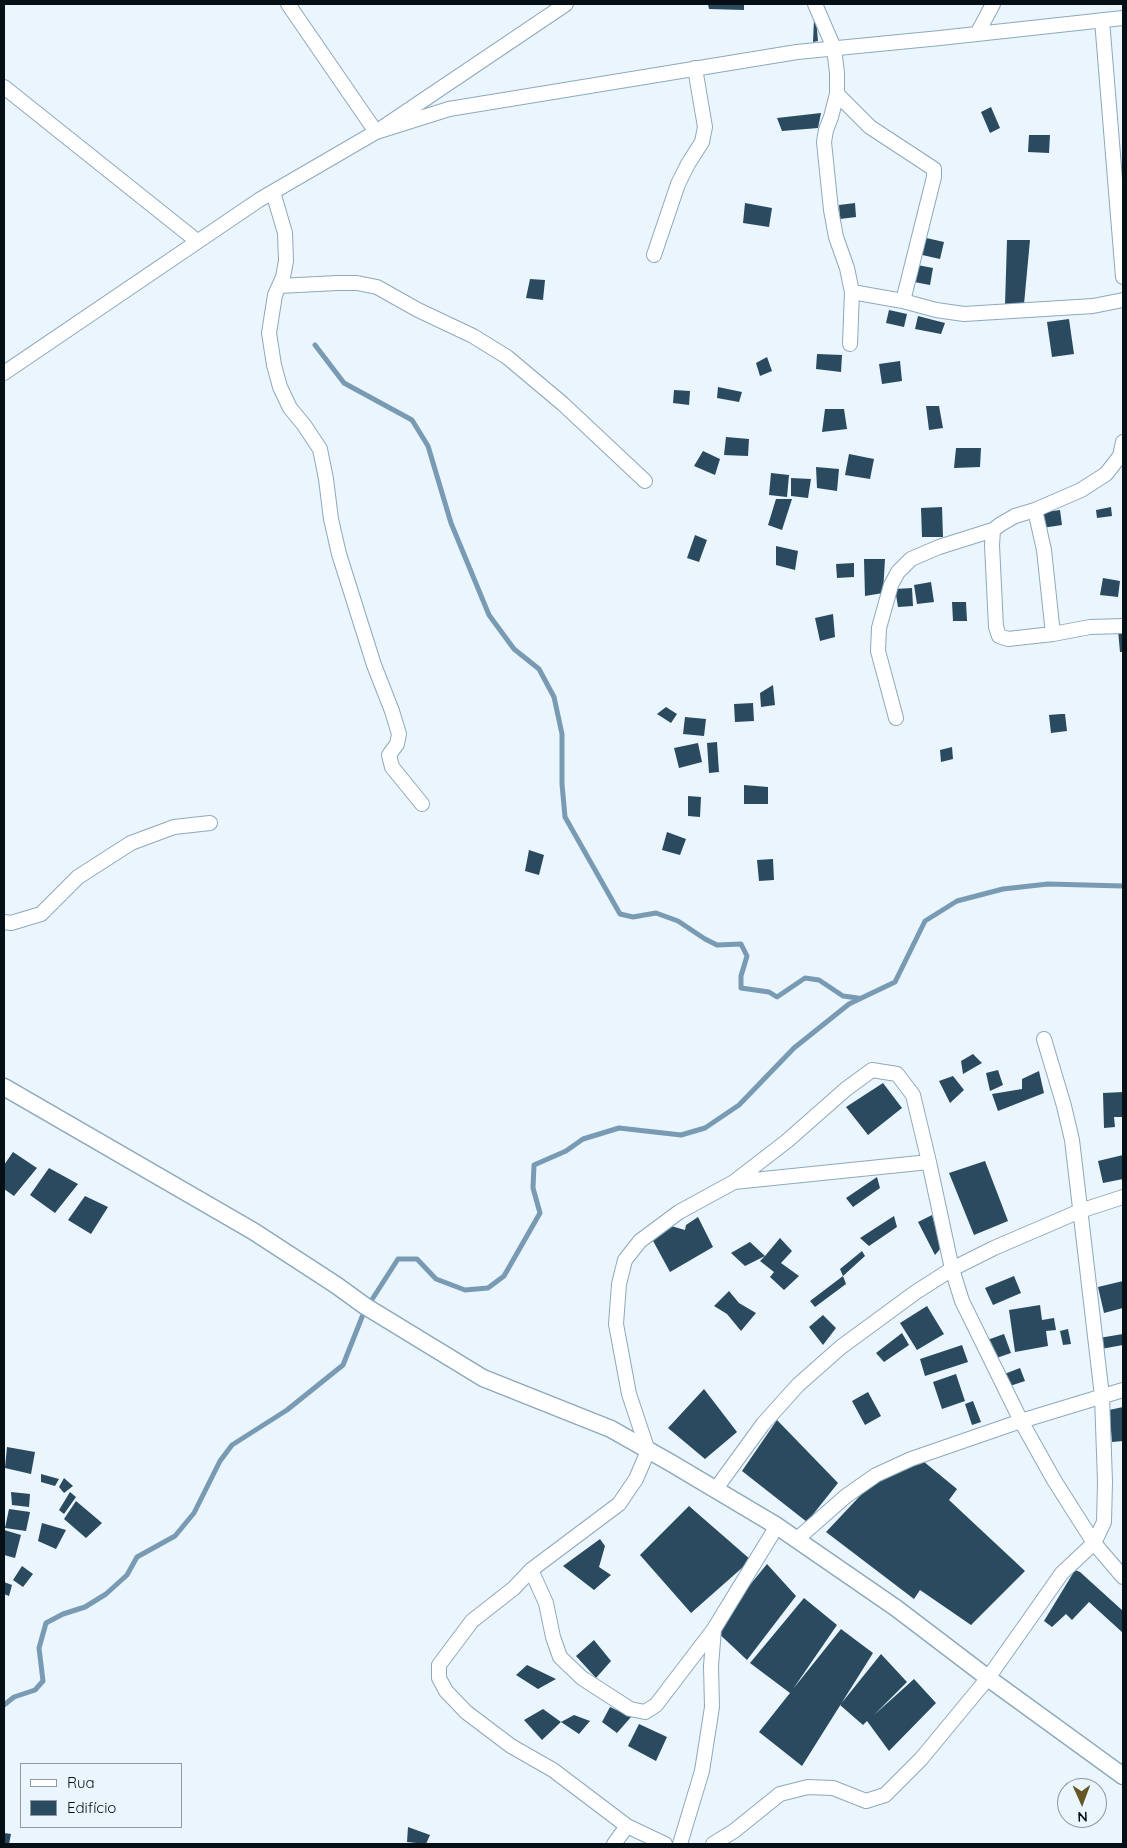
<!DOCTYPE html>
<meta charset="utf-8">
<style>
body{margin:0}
#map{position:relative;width:1127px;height:1848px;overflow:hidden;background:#eaf5fe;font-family:Quicksand,sans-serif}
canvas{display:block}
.frame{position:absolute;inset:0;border:5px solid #050f16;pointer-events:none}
.legend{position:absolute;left:20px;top:1763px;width:162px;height:65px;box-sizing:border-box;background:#eaf5fe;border:1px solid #8e99a1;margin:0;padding:6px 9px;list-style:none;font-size:15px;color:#050f16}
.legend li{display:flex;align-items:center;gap:10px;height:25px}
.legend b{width:25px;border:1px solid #8e99a1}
.north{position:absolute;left:1057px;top:1778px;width:50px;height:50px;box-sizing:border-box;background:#eaf5fe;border:1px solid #8e99a1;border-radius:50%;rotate:178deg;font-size:14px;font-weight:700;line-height:20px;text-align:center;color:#050f16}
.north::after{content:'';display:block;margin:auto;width:18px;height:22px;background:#665623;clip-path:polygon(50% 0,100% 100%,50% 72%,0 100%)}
</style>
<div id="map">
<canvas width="1127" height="1848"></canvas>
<div class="frame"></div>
<ul class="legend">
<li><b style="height:6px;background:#fff"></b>Rua</li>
<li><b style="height:14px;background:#2a4a5f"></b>Edifício</li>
</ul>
<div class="north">N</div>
</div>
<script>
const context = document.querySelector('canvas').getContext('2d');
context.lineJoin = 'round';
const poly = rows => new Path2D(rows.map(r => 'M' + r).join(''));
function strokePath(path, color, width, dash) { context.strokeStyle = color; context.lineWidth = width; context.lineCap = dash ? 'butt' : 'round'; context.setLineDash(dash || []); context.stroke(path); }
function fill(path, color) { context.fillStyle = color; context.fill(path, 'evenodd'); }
strokePath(poly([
 [315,345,344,383,412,420,428,446,451,523,489,615,514,649,539,669,554,697,562,734,562,784,565,817,620,914,633,917,656,913,678,921,705,939,717,945,741,944,747,956,741,976,741,988,769,992,777,997,805,978,819,980,843,996,858,998],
 [4,1705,14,1697,35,1690,43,1681,39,1648,46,1623,63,1614,85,1607,106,1594,127,1575,137,1557,175,1536,194,1513,220,1461,232,1445,287,1410,343,1365,364,1312,398,1259,417,1259,436,1279,465,1290,488,1288,504,1276,540,1213,533,1188,534,1165,566,1151,583,1139,619,1128,681,1135,705,1128,739,1105,794,1048,849,1004,895,982,925,921,957,901,1003,889,1048,884,1123,886]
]), '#789bb3', 5);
fill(poly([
 [708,4,744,4,744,10,709,9],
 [814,19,816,19,818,41,813,42],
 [991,107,1000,128,990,133,981,112],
 [821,113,818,128,782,131,777,118],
 [1029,135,1050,135,1049,153,1028,152],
 [745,203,772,208,769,227,743,223],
 [855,203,856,217,840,219,839,205],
 [922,237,944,242,940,259,918,254],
 [1007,240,1030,240,1024,304,1005,305],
 [912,264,933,268,930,285,909,281],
 [530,279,545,280,543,300,526,298],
 [889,310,907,314,904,327,886,323],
 [918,316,945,323,941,334,915,329],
 [1069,319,1074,354,1052,357,1047,322],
 [817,354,842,355,841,372,816,369],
 [767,357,772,371,760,376,756,363],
 [900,361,902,381,882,384,879,364],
 [718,387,742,392,739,402,717,398],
 [674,390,690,391,689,405,673,403],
 [926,406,939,406,943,428,929,430],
 [825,409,844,409,847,429,822,432],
 [726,437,749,439,748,456,724,455],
 [956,448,981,448,980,467,954,468],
 [703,451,720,459,715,475,694,466],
 [849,454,874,459,870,479,845,475],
 [816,467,839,469,837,491,817,488],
 [771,473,789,475,787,497,769,495],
 [791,478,811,479,808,498,791,496],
 [776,499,792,499,782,530,768,525],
 [942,507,943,537,922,537,921,508],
 [1111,507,1112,516,1097,518,1096,510],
 [1060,510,1062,525,1042,528,1039,513],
 [695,535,707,540,699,562,687,558],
 [776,546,798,551,795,570,776,565],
 [864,559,885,559,883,593,865,596],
 [854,563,854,577,837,578,836,564],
 [1103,578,1120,581,1118,597,1100,595],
 [931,582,934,602,917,604,914,585],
 [912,588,913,606,898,607,895,589],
 [952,602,966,602,967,621,953,621],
 [833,614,835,637,820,641,815,618],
 [1123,626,1123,652,1120,652,1118,630],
 [773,685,775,705,761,707,760,693],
 [753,703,754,721,735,722,734,704],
 [666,707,677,714,671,723,657,714],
 [1061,714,1065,714,1067,731,1051,733,1049,715],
 [685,717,706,719,704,736,683,734],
 [717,742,719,772,709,773,707,743],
 [698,743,702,762,679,768,674,748],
 [952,747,953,759,941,762,940,750],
 [744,785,768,787,768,804,744,804],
 [688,796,701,797,700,817,688,816],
 [667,832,686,839,680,855,662,850],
 [529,850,544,855,539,875,525,871],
 [773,859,774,880,759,881,757,860],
 [973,1054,982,1063,963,1074,961,1061],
 [998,1070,1003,1085,990,1091,986,1073],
 [1039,1071,1044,1093,998,1111,992,1094,1022,1089,1022,1079],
 [953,1076,964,1090,950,1103,939,1081],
 [883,1083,902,1108,868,1135,846,1107],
 [1123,1092,1123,1117,1114,1117,1115,1127,1104,1128,1103,1093],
 [13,1152,37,1168,14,1196,4,1189,4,1165],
 [1123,1155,1123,1179,1103,1183,1098,1161],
 [985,1161,1008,1221,974,1235,949,1173],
 [49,1168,78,1184,55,1213,30,1195],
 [877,1177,880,1188,853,1207,846,1198],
 [85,1196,108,1207,91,1234,68,1220],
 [932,1215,941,1248,935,1255,918,1222],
 [894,1216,897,1227,869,1246,860,1238],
 [698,1217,713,1247,670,1272,652,1239,671,1226,685,1230,686,1225],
 [780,1238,792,1251,781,1263,799,1276,784,1290,770,1277,774,1272,760,1261,765,1256,745,1266,731,1253,750,1242,765,1256],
 [862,1251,865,1256,843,1276,846,1284,815,1307,810,1301,843,1276,840,1269],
 [1014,1276,1021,1293,993,1305,985,1288],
 [1123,1281,1123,1308,1104,1313,1098,1287],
 [729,1291,739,1303,756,1313,741,1331,727,1314,714,1306],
 [1040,1305,1042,1320,1054,1318,1056,1330,1046,1331,1048,1346,1015,1352,1009,1310],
 [927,1306,944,1334,917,1350,900,1323],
 [823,1315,836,1328,823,1345,809,1327],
 [1068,1329,1071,1344,1063,1345,1060,1331],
 [902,1333,909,1345,884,1362,876,1353],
 [1004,1334,1011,1353,985,1362,979,1343],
 [1123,1334,1123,1345,1101,1349,1099,1338],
 [962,1345,968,1362,925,1376,920,1359],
 [1020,1368,1025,1381,1010,1386,1014,1395,1002,1399,994,1378],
 [956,1374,965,1401,942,1409,933,1382],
 [704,1389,737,1432,705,1459,668,1428],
 [868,1392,881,1416,865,1425,852,1401],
 [973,1401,981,1422,972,1425,965,1404],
 [1123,1407,1123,1441,1112,1442,1109,1410],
 [777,1420,838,1483,807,1522,742,1471],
 [7,1447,35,1452,31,1474,5,1468],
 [923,1461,957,1489,949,1500,1025,1571,971,1625,920,1590,914,1599,826,1532,874,1481],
 [41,1474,59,1479,55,1486,41,1482],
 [64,1478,73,1486,64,1493,59,1487],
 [11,1492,30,1494,29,1507,12,1505],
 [70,1492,76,1497,64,1514,59,1510],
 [76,1501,102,1523,86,1538,64,1519],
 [689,1506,751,1560,691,1613,640,1555],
 [9,1509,30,1512,26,1531,5,1528],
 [42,1523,66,1530,56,1549,38,1541],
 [4,1530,21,1535,15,1558,4,1555],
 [600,1539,605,1546,599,1567,611,1575,594,1590,563,1566],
 [767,1564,796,1596,747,1660,714,1629],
 [22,1566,33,1574,23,1587,13,1580],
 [1075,1570,1080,1572,1123,1611,1123,1633,1089,1602,1072,1620,1066,1614,1052,1627,1044,1621],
 [4,1582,12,1585,9,1596,4,1594],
 [804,1598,837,1625,793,1689,841,1629,873,1653,802,1766,759,1732,790,1693,750,1663],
 [594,1640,611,1661,596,1678,576,1656],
 [881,1654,907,1682,874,1715,914,1679,936,1703,889,1751,867,1721,863,1725,840,1705],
 [527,1665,556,1679,538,1689,516,1675],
 [610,1707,631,1717,617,1733,602,1722],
 [543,1709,561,1722,542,1740,524,1720],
 [574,1715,590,1721,579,1734,561,1722],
 [639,1724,667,1737,656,1761,628,1746],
 [408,1827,430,1835,426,1844,407,1842],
 [4,1833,11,1834,9,1844,4,1844]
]), '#2a4a5f');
const minor = poly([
 [288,4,376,132,566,4],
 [815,4,834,48,837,73,837,94,831,117,826,130,824,142,831,210,836,237,847,268,852,292,850,344],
 [1102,20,1123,277],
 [977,34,993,4],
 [4,87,197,241],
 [837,94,870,127,934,169,934,177,903,301],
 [273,192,285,233,286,261,283,277,275,295,269,333,274,365,280,387,290,408,304,425,320,449,326,479,331,519,339,554,374,665,392,711,399,734,397,744,389,755,392,767,422,804],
 [654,255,678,184,688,164,702,142,705,127,695,68],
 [279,286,337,283,357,283,377,287,418,310,473,336,507,357,563,404,645,481],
 [852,292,903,301,936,310,964,314,1093,306,1123,300],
 [4,373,259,200,376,132,449,109,797,52,940,38,1123,18],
 [1123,442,1120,456,1106,474,1081,490,1035,510,1015,516,1001,524,993,530,992,545,996,627,999,636,1008,639,1053,634,1090,627,1123,626],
 [1035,510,1044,550,1053,634],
 [896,718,878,651,879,628,891,585,898,572,911,559,939,547,993,530],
 [4,922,11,923,41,914,78,877,131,843,174,827,210,823],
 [735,1181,787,1141,846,1089,872,1070,897,1074,913,1095,929,1162,952,1269,962,1301,1021,1421,1054,1480,1094,1543,1123,1577],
 [715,1490,763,1424,798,1385,841,1347,916,1292,952,1269,994,1248,1080,1211,1123,1197],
 [796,1540,846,1496,876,1475,911,1459,1021,1421,1123,1390],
 [531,1570,546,1603,553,1637,560,1657,582,1678,630,1709,645,1712,656,1705,714,1629],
 [614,1844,627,1826],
 [665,1844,627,1826,553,1770,511,1746,466,1712,446,1691,439,1678,439,1665,472,1621,514,1588,531,1570,619,1504,636,1479,648,1451,629,1394,616,1324,619,1284,625,1260,640,1241,679,1212,734,1182,929,1162],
 [680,1844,702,1771,712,1707,711,1666,714,1629,777,1526],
 [713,1844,734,1831,780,1794,808,1787,833,1788,866,1801,885,1795,921,1759,988,1678,1062,1573,1094,1543,1104,1522,1105,1482,1102,1396,1078,1191,1072,1140,1064,1106,1044,1039]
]);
const tertiary = poly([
 [4,1087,253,1231,336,1285,365,1306,483,1378,611,1429,671,1463,777,1526,896,1608,988,1678,1123,1776]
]);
strokePath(minor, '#8da9bd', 16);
strokePath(tertiary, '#8da9bd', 19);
strokePath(minor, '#fff', 14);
strokePath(tertiary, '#fff', 16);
</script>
